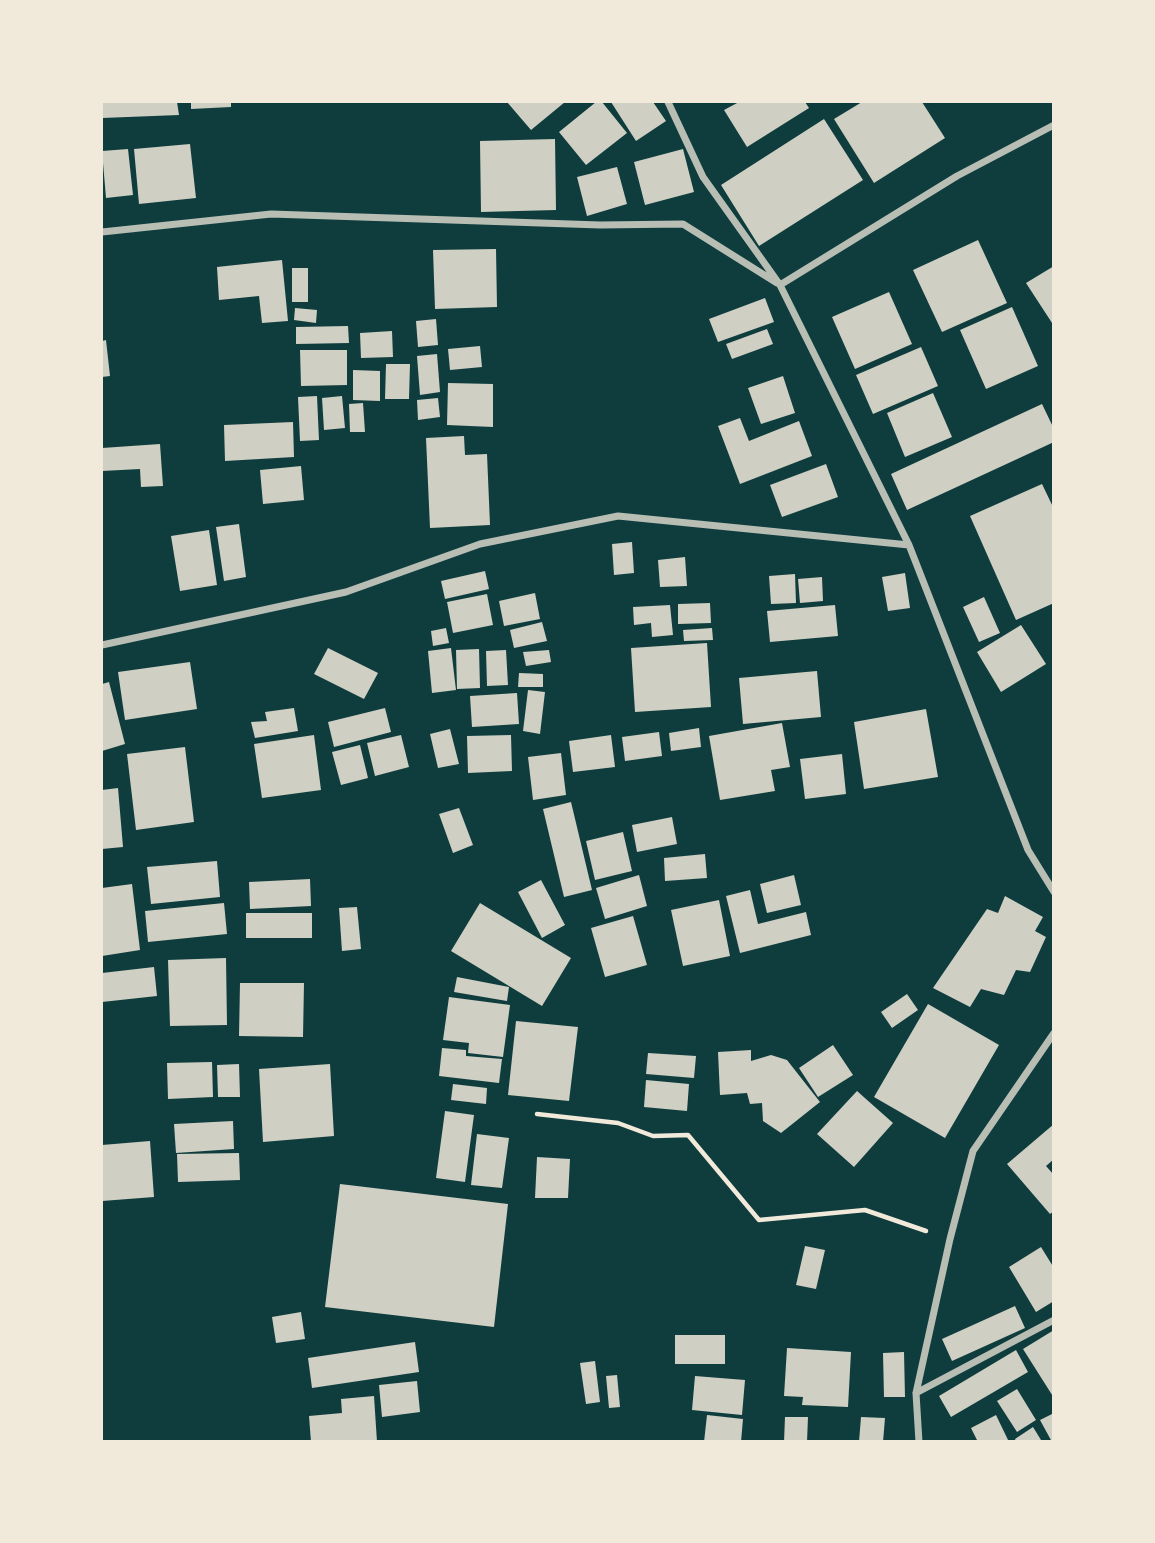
<!DOCTYPE html>
<style>
body{margin:0}
#map{position:relative;width:1155px;height:1543px;overflow:hidden;background:#0f3d3e;font-family:"Titillium Web",sans-serif}
canvas{display:block}
.frame{position:absolute;inset:0;border:103px solid #f1e9da;pointer-events:none}
</style>
<div id="map">
<canvas width="1155" height="1543"></canvas>
<div class="frame"></div>
</div>
<script>
const context = document.querySelector('canvas').getContext('2d');
context.lineJoin = 'round';
function fill(path, color) { context.fillStyle = color; context.fill(path, 'evenodd'); }
const poly = rows => new Path2D(rows.map(r => 'M' + r).join(''));
function strokePath(path, color, width, dash) { context.strokeStyle = color; context.lineWidth = width; context.lineCap = dash ? 'butt' : 'round'; context.setLineDash(dash || []); context.stroke(path); }
fill(poly([
 [102,102,177,102,179,115,102,118],
 [191,102,231,102,231,107,191,109],
 [507,102,565,102,531,130],
 [596,102,602,102,627,133,586,165,559,132],
 [611,102,653,102,666,121,636,141],
 [739,102,805,102,809,108,747,147,724,110],
 [862,102,922,102,945,138,874,183,834,119],
 [824,119,863,180,759,246,721,185],
 [555,139,556,210,481,212,480,141],
 [190,144,196,198,139,204,134,149],
 [128,149,133,195,106,198,102,151],
 [683,149,694,192,645,205,634,162],
 [617,167,627,204,587,216,577,177],
 [978,240,1007,303,942,332,913,270],
 [496,249,497,307,435,309,433,250],
 [282,260,288,321,262,323,259,296,219,300,217,267],
 [1054,266,1054,326,1026,283],
 [292,268,308,268,308,302,292,302],
 [889,292,912,344,855,369,832,317],
 [765,298,774,322,718,342,709,319],
 [1012,307,1038,366,986,389,960,330],
 [295,308,317,310,316,323,294,320],
 [436,319,438,345,418,347,416,321],
 [348,326,349,343,296,344,296,327],
 [767,329,773,344,732,359,726,344],
 [392,331,393,357,361,358,360,333],
 [106,340,110,376,102,377,102,341],
 [480,346,482,367,450,370,448,349],
 [921,347,938,386,873,414,856,375],
 [300,350,347,350,347,385,301,386],
 [437,354,440,392,420,395,417,356],
 [386,364,410,364,409,399,385,399],
 [353,370,380,371,380,401,353,400],
 [783,376,795,413,761,424,748,388],
 [448,383,493,384,493,427,447,425],
 [933,393,952,437,905,457,887,413],
 [317,396,319,440,300,441,298,397],
 [342,396,345,428,324,430,322,398],
 [438,398,440,417,418,420,417,400],
 [363,403,365,432,350,432,349,404],
 [1042,404,1054,429,1054,442,907,510,891,474],
 [740,418,749,441,799,421,812,456,740,484,718,426],
 [293,422,294,457,225,461,224,425],
 [464,436,465,455,487,454,490,525,430,528,426,438],
 [160,444,163,486,141,487,140,469,102,471,102,448],
 [826,464,838,497,782,517,770,485],
 [301,466,304,500,263,504,260,470],
 [1042,484,1054,509,1054,603,1016,620,970,516],
 [239,524,246,577,224,581,216,527],
 [209,530,217,585,180,591,171,536],
 [632,542,634,573,614,575,612,544],
 [685,557,687,586,660,587,658,560],
 [485,571,489,589,445,599,441,581],
 [905,573,910,608,888,611,882,577],
 [795,574,796,603,771,604,769,576],
 [822,577,823,601,800,603,798,579],
 [535,593,540,619,504,626,499,601],
 [487,594,493,625,453,633,447,602],
 [984,597,1000,633,979,642,963,607],
 [710,603,711,623,678,624,678,604],
 [670,605,673,635,652,637,651,623,634,625,633,607],
 [835,605,838,636,770,642,767,611],
 [542,622,547,641,514,648,510,630],
 [1021,625,1046,664,1001,692,977,652],
 [446,628,449,643,433,646,431,631],
 [712,628,713,640,684,641,683,630],
 [707,643,711,707,635,712,631,648],
 [328,648,378,673,364,699,314,674],
 [451,648,456,690,432,693,428,651],
 [479,649,480,688,457,689,456,650],
 [506,650,508,685,487,686,486,651],
 [549,650,551,662,526,666,523,652],
 [190,662,197,709,125,720,118,672],
 [817,671,821,717,743,724,739,678],
 [519,673,543,674,543,687,518,687],
 [109,682,125,744,102,751,102,684],
 [528,690,545,692,540,734,523,731],
 [517,693,519,724,472,727,470,696],
 [294,708,298,731,255,738,251,722,267,721,265,712],
 [385,708,391,732,334,747,328,722],
 [926,709,938,777,864,789,854,722],
 [782,723,790,767,771,770,775,791,720,800,709,736],
 [699,728,701,747,671,751,669,733],
 [450,729,459,764,438,768,430,734],
 [659,732,662,756,625,761,622,737],
 [314,735,321,790,262,798,254,744],
 [401,735,409,767,375,776,367,743],
 [511,735,512,771,468,773,467,736],
 [611,735,615,767,573,772,569,741],
 [360,745,368,778,341,785,332,752],
 [185,747,194,822,136,830,127,754],
 [561,753,566,795,533,800,528,757],
 [842,754,846,794,805,799,800,759],
 [118,788,123,847,102,849,102,790],
 [571,802,592,890,564,897,543,809],
 [459,808,473,845,453,853,439,814],
 [672,817,677,844,637,852,632,825],
 [623,832,632,871,595,880,586,841],
 [705,854,707,878,665,881,664,858],
 [217,861,220,897,151,904,147,867],
 [639,875,647,906,605,919,596,888],
 [794,875,801,905,767,913,760,884],
 [310,879,311,906,250,909,249,882],
 [541,880,565,925,542,938,518,892],
 [132,884,140,950,102,956,102,888],
 [750,890,758,924,806,912,811,935,740,953,726,896],
 [1005,896,1043,917,1035,931,1046,937,1030,972,1016,970,1004,995,981,989,970,1007,933,988,987,909,998,913],
 [719,900,730,956,683,966,671,910],
 [224,903,227,934,148,942,145,911],
 [480,903,571,958,542,1006,451,951],
 [357,907,361,949,342,951,339,908],
 [246,913,312,913,312,938,246,938],
 [633,916,647,965,605,977,591,928],
 [226,958,227,1025,170,1026,168,960],
 [154,967,157,996,102,1002,102,973],
 [457,977,509,987,507,1001,454,992],
 [240,983,304,983,303,1037,239,1036],
 [907,994,918,1010,892,1028,881,1012],
 [449,997,510,1005,503,1057,468,1053,469,1043,443,1040],
 [928,1004,999,1045,945,1138,874,1097],
 [516,1021,578,1027,569,1101,508,1095],
 [833,1045,853,1075,818,1097,799,1068],
 [442,1048,466,1050,466,1056,502,1059,499,1083,439,1076],
 [751,1050,751,1061,771,1055,787,1060,820,1102,781,1133,763,1121,762,1103,750,1104,747,1093,720,1095,718,1052],
 [648,1053,696,1056,694,1078,646,1074],
 [212,1062,213,1097,168,1099,167,1063],
 [239,1064,240,1097,218,1097,217,1065],
 [330,1064,334,1136,263,1142,259,1069],
 [646,1080,689,1084,687,1111,644,1107],
 [453,1084,487,1088,486,1104,451,1100],
 [857,1091,893,1123,854,1167,817,1134],
 [445,1111,474,1115,465,1182,436,1178],
 [233,1121,234,1149,176,1153,174,1124],
 [1054,1124,1054,1159,1046,1166,1054,1175,1054,1211,1050,1214,1007,1164],
 [477,1134,509,1138,502,1188,471,1185],
 [150,1141,154,1197,102,1201,102,1145],
 [239,1153,240,1180,178,1182,177,1154],
 [537,1157,570,1159,568,1198,535,1198],
 [340,1184,508,1204,494,1327,325,1307],
 [805,1246,825,1250,816,1289,796,1285],
 [1041,1247,1054,1268,1054,1301,1036,1312,1009,1267],
 [1015,1306,1025,1328,952,1361,942,1339],
 [301,1312,305,1339,276,1343,272,1317],
 [1054,1330,1054,1398,1023,1349],
 [675,1335,725,1335,725,1364,675,1364],
 [415,1342,419,1372,312,1388,308,1358],
 [787,1348,851,1352,848,1407,802,1405,803,1397,784,1396],
 [1016,1350,1028,1372,951,1417,939,1396],
 [904,1352,905,1397,884,1397,883,1353],
 [595,1361,600,1402,586,1404,580,1363],
 [617,1375,620,1407,609,1408,606,1376],
 [695,1376,745,1380,742,1415,692,1410],
 [417,1381,420,1412,382,1417,379,1385],
 [1017,1389,1036,1420,1017,1432,997,1401],
 [374,1396,377,1442,311,1442,309,1416,342,1413,341,1399],
 [1054,1413,1054,1442,1052,1442,1040,1420],
 [707,1415,743,1419,741,1442,704,1442],
 [996,1415,1009,1442,978,1442,971,1428],
 [785,1417,808,1417,807,1442,784,1442],
 [861,1417,885,1418,883,1442,859,1442],
 [1033,1427,1041,1440,1016,1442,1015,1439]
]), '#cfcfc3');
strokePath(poly([
 [537,1114,618,1123,653,1136,688,1135,759,1220,865,1210,926,1231]
]), '#f1e9da', 4.5);
strokePath(poly([
 [102,232,271,214,600,225,683,224,777,283],
 [780,285,957,176,1054,125],
 [909,545,1028,850,1054,892],
 [102,645,346,592,480,544,618,516,909,545,780,285,703,177,668,102],
 [916,1393,1054,1320],
 [919,1442,916,1393,950,1239,973,1151,1054,1033]
]), '#b8beb3', 7);
</script>
